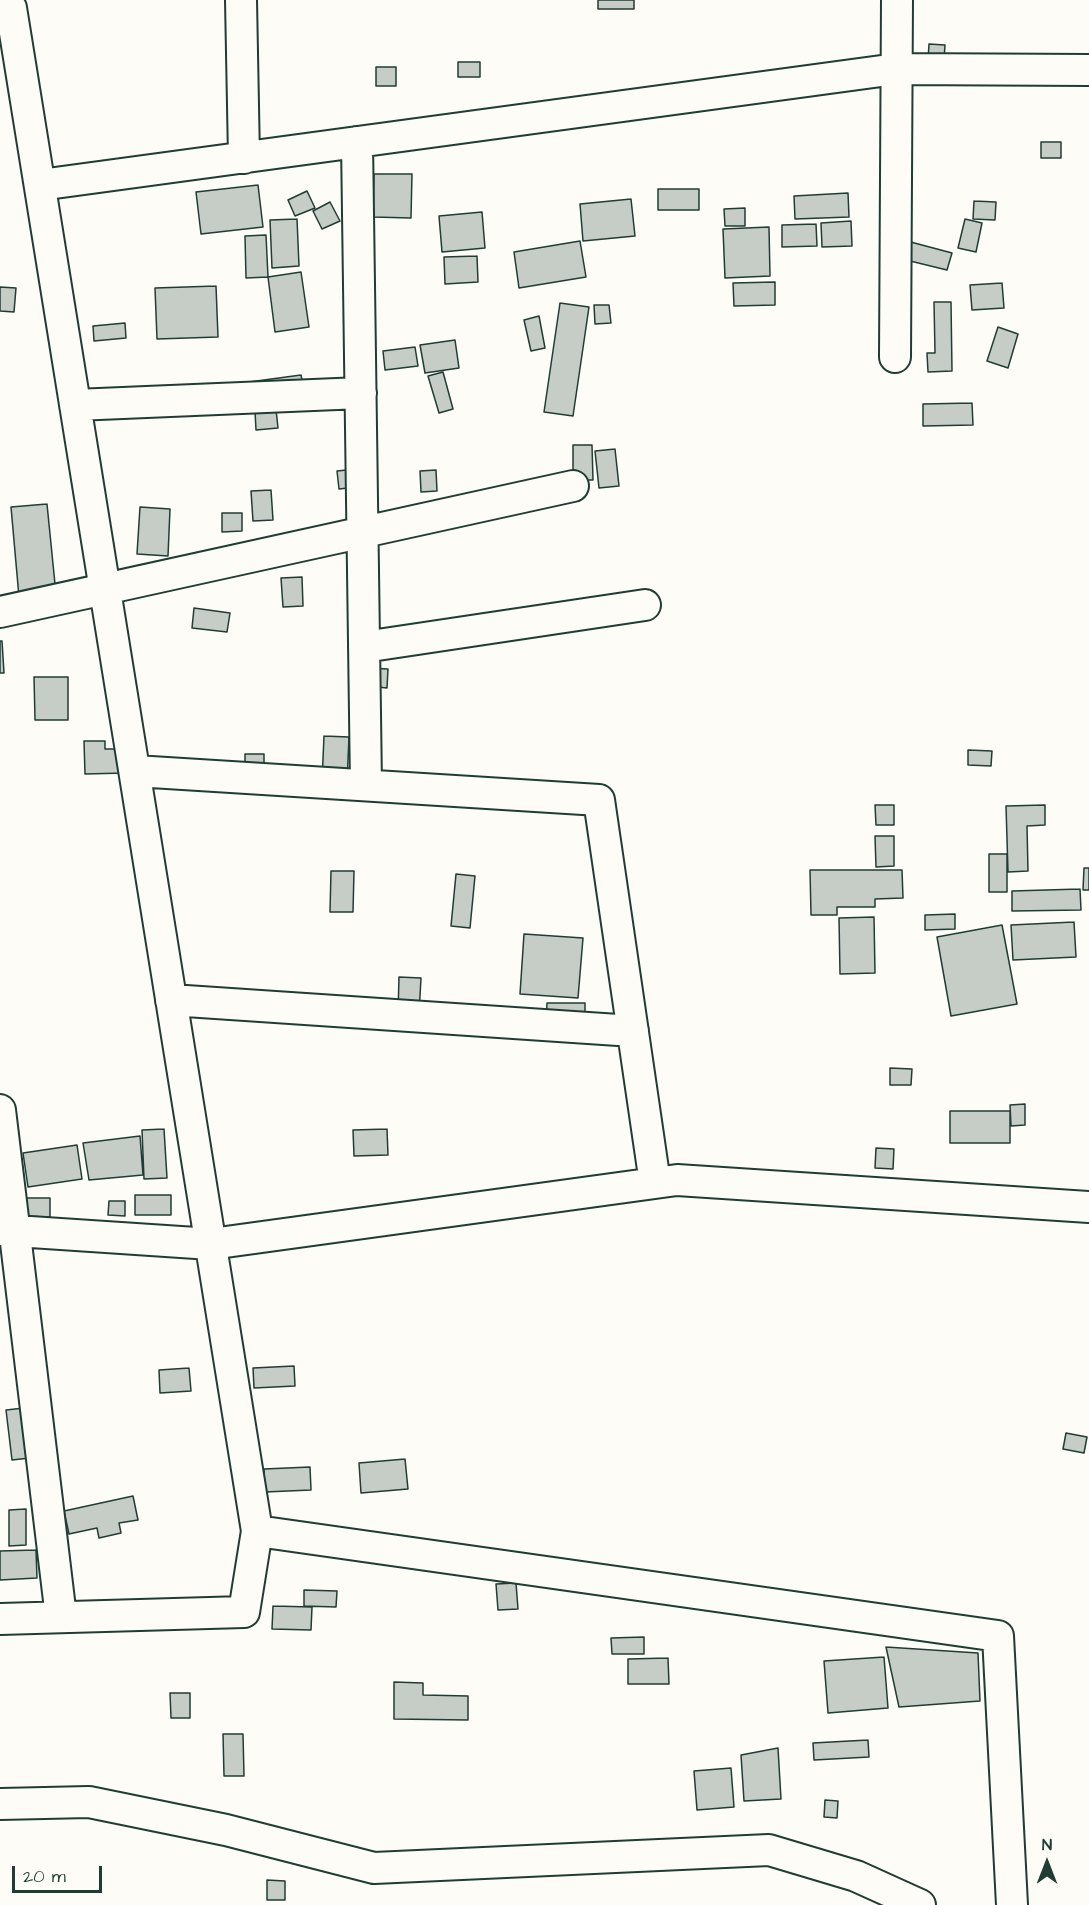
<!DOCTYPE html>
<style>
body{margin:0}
#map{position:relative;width:1089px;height:1905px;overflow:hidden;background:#fdfcf7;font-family:"Architects Daughter",sans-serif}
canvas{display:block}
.north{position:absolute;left:1017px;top:1833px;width:60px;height:60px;-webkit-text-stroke:4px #fdfcf7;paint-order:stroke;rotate:0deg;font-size:16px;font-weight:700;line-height:24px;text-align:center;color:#1f3d34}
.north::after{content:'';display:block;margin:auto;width:21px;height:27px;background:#1f3d34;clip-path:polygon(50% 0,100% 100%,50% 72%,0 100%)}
.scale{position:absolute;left:12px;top:1866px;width:90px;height:27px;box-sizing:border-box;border:3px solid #1f3d34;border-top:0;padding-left:8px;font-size:18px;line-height:21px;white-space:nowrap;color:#1f3d34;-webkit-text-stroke:4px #fdfcf7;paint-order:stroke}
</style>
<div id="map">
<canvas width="1089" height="1905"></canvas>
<div class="north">N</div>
<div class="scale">20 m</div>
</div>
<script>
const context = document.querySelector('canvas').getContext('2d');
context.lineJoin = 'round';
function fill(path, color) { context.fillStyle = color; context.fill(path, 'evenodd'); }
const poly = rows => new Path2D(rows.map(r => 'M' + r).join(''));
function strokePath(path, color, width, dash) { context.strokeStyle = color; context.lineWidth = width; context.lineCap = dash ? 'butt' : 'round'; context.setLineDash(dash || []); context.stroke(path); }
const building = poly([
 [598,0,634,0,634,9,598,9,598,0],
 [929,44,945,45,944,61,928,60,929,44],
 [458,62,480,62,480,77,458,77,458,62],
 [376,67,396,67,396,86,376,86,376,67],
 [1041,142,1061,142,1061,158,1041,158,1041,142],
 [374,174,412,174,411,218,373,217,374,174],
 [258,185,263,227,201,234,196,192,258,185],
 [658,189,699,189,699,210,658,210,658,189],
 [307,191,315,208,295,216,288,200,307,191],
 [848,193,849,217,795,219,794,196,848,193],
 [631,199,635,236,583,241,580,204,631,199],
 [974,201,996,202,995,220,973,219,974,201],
 [330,202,340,221,322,229,313,211,330,202],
 [745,208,745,226,725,226,724,209,745,208],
 [482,212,485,248,442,252,439,216,482,212],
 [297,219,299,266,272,268,270,220,297,219],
 [965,219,982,223,976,252,958,248,965,219],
 [851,221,852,246,822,247,821,223,851,221],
 [816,224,817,246,782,247,782,225,816,224],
 [769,227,770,276,725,278,723,229,769,227],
 [266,235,268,277,246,278,245,236,266,235],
 [580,241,586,277,519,288,514,252,580,241],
 [907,241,952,253,947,270,902,259,907,241],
 [477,256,478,282,445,284,444,257,477,256],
 [301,272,309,327,275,332,268,277,301,272],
 [775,282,775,305,734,306,733,283,775,282],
 [1002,283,1004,308,972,310,970,285,1002,283],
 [216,286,218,337,157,339,155,288,216,286],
 [0,287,16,288,14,312,0,311,0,287],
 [934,302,951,302,952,371,928,372,927,353,935,353,934,302],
 [560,303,589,307,573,416,544,412,560,303],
 [594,305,609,305,611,323,595,324,594,305],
 [539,316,545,348,531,351,524,320,539,316],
 [125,323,126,338,94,341,93,326,125,323],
 [998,327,1018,334,1008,368,987,361,998,327],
 [455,340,459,368,425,373,420,345,455,340],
 [415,347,418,366,385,370,383,351,415,347],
 [443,372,453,409,439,413,428,376,443,372],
 [301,375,304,391,252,399,249,382,301,375],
 [972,403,973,425,923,426,923,404,972,403],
 [276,409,278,428,256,430,255,411,276,409],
 [573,445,592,445,593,480,573,480,573,445],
 [615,449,619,486,599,488,595,451,615,449],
 [356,469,357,487,339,489,337,471,356,469],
 [436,470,437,491,421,492,420,471,436,470],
 [271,490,273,520,253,521,251,491,271,490],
 [47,504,56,594,19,597,11,507,47,504],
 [140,507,170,509,168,556,137,554,140,507],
 [222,513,242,513,242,531,222,532,222,513],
 [302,577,303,606,283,607,281,578,302,577],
 [194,608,230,613,227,632,192,628,194,608],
 [0,641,2,641,4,673,0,673,0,641],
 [369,668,388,669,387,688,368,686,369,668],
 [34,677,68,677,68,720,35,720,34,677],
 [324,736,349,737,347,783,322,782,324,736],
 [84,741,105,741,105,749,125,749,125,773,85,774,84,741],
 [968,750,992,751,991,766,968,765,968,750],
 [245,754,264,754,264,770,245,770,245,754],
 [875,805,894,805,894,825,876,825,875,805],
 [1045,805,1045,825,1027,826,1028,871,1008,872,1006,806,1045,805],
 [875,836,894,836,894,866,876,867,875,836],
 [989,854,1007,854,1007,892,989,892,989,854],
 [1084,868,1089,868,1089,890,1083,890,1084,868],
 [810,870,902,870,903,898,875,899,875,907,837,907,837,915,811,915,810,870],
 [331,871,354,871,353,912,330,912,331,871],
 [456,874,475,876,470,928,451,926,456,874],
 [1080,889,1081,910,1012,911,1012,891,1080,889],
 [955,914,955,929,925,930,925,915,955,914],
 [874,917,875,973,840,974,839,918,874,917],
 [1074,922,1076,957,1013,960,1011,925,1074,922],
 [1002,925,1017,1004,951,1016,937,937,1002,925],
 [524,934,583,938,578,998,520,994,524,934],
 [399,977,421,978,419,1014,398,1013,399,977],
 [547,1003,585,1003,585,1024,546,1023,547,1003],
 [890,1068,912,1069,911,1085,890,1085,890,1068],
 [1025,1104,1025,1125,1011,1126,1010,1105,1025,1104],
 [950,1111,1010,1111,1010,1143,950,1143,950,1111],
 [164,1129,167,1178,144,1179,142,1130,164,1129],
 [387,1129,388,1155,354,1156,353,1130,387,1129],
 [140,1136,143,1175,89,1180,83,1143,140,1136],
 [77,1145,82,1179,28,1187,23,1153,77,1145],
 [876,1148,894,1149,893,1169,875,1168,876,1148],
 [135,1195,171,1195,171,1215,135,1215,135,1195],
 [12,1198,50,1198,50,1217,11,1216,12,1198],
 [109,1201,125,1201,125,1216,108,1215,109,1201],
 [294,1366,295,1386,254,1388,253,1368,294,1366],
 [189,1368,191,1391,160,1393,159,1370,189,1368],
 [24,1408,30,1458,12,1460,6,1410,24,1408],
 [1066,1433,1087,1437,1084,1453,1063,1449,1066,1433],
 [405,1459,408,1489,361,1493,359,1463,405,1459],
 [310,1467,311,1490,265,1492,264,1469,310,1467],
 [133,1496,138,1520,119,1523,121,1533,99,1538,97,1528,69,1534,64,1511,133,1496],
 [26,1509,26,1545,9,1546,9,1510,26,1509],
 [36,1550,37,1578,0,1580,0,1551,36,1550],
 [516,1583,518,1609,498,1610,496,1584,516,1583],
 [304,1590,337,1591,336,1607,304,1606,304,1590],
 [273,1606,312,1607,311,1630,272,1629,273,1606],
 [644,1637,644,1654,612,1654,611,1638,644,1637],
 [886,1647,978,1653,980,1701,899,1707,886,1647],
 [884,1657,888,1708,828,1713,824,1661,884,1657],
 [668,1658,669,1684,628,1684,628,1659,668,1658],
 [394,1682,423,1683,423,1695,468,1696,468,1720,394,1719,394,1682],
 [170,1693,190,1693,190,1718,171,1718,170,1693],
 [223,1734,243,1734,244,1776,224,1776,223,1734],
 [868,1740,869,1757,814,1760,813,1743,868,1740],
 [778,1748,781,1799,744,1801,741,1755,778,1748],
 [731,1768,734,1807,697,1810,694,1771,731,1768],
 [825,1800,838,1801,837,1818,824,1817,825,1800],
 [267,1880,285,1881,285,1900,267,1900,267,1880]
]);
fill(building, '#c6cdc7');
strokePath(building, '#1f3d34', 1.5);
const minor = poly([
 [241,0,244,158],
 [0,9,11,8,257,1531,244,1612,0,1619],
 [357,142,366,785],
 [40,185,896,69,1089,70],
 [895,357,897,0],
 [75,405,361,393],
 [0,612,573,486],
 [364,647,645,605],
 [135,771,599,800,655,1183],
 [171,1000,633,1031],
 [0,1110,61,1617],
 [0,1230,211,1244,677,1180,1089,1207],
 [257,1531,998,1636,1012,1905],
 [0,1804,89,1802,226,1830,374,1868,769,1850,856,1876,920,1905]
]);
strokePath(minor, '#1f3d34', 34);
strokePath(minor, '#fdfcf7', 30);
</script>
